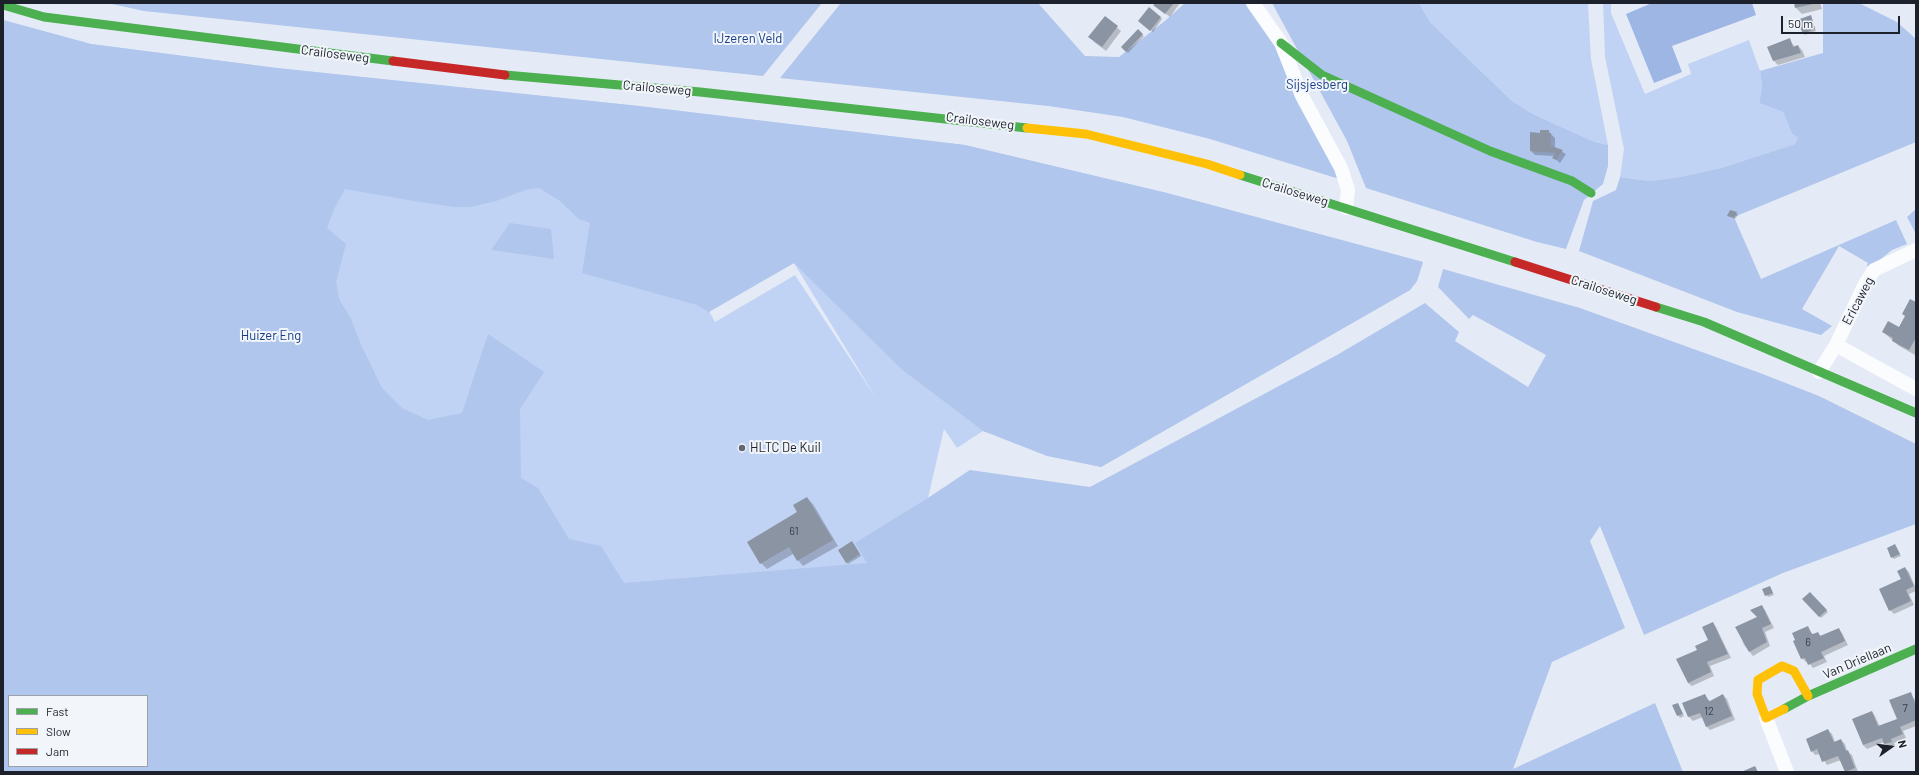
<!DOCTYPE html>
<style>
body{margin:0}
#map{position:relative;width:1919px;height:775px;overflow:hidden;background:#e5ebf6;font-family:Barlow,sans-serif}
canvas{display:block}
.frame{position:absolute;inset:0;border:4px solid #1c212b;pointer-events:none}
.legend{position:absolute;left:8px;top:695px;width:140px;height:72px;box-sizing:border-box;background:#f2f6fb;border:1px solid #9ca1a8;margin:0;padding:5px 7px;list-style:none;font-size:12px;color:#1c212b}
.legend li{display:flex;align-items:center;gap:8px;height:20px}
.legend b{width:20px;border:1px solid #9ca1a8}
.north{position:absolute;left:1871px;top:727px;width:40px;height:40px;-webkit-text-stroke:3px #f2f6fb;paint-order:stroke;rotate:76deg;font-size:11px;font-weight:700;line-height:16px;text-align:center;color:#1c212b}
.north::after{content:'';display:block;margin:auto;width:14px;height:18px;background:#1c212b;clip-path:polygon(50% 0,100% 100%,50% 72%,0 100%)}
.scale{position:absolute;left:1781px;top:16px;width:119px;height:18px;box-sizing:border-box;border:2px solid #1c212b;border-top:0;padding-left:5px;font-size:12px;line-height:14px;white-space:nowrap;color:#1c212b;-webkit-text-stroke:3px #f2f6fb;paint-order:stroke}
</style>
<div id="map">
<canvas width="1919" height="775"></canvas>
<div class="frame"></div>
<ul class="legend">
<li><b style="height:5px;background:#4caf50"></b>Fast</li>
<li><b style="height:5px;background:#ffc107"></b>Slow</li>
<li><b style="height:5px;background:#c62828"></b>Jam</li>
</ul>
<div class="north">N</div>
<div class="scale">50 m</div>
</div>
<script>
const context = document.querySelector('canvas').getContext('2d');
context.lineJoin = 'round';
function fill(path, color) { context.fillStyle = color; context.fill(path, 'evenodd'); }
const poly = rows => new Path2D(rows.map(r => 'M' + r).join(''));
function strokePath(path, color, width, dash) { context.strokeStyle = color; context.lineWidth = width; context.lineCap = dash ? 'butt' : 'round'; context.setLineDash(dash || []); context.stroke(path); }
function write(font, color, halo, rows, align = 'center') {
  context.font = font + ' Barlow,sans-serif'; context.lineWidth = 4; context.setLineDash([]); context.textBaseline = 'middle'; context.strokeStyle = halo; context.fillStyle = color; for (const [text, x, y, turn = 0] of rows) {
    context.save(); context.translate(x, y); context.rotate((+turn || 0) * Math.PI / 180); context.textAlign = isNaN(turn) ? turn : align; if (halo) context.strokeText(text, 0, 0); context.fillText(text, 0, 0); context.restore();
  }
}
fill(poly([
 [1419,3,1588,3,1591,59,1608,145,1595,142,1559,126,1531,113,1511,100,1430,22],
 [1603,3,1611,3,1611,13,1645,94,1691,74,1688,64,1749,40,1760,71,1762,86,1759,103,1783,112,1792,134,1798,138,1795,144,1721,168,1680,177,1650,181,1620,177,1624,149,1605,57],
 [3,20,91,44,277,68,639,106,965,145,1167,193,1423,262,1417,281,1410,290,1101,467,1079,458,983,431,957,448,944,429,928,498,970,470,908,772,3,772],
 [794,263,876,398,795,275,715,322,709,311],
 [802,270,978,427,902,370],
 [9,696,147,696,147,766,9,766]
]), '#c1d3f4');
fill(poly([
 [107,3,822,3,763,76,144,11],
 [841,3,1038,3,1085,56,1119,57,1166,20,1185,3,1255,3,1349,182,1210,139,1123,117,1048,106,780,78],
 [1272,3,1419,3,1430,22,1511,100,1531,113,1559,126,1595,142,1608,145,1608,166,1603,184,1584,200,1566,249,1537,242,1366,188,1347,141],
 [1823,3,1859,3,1897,22,1916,39,1916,142,1734,217,1761,279,1896,220,1907,244,1892,250,1870,268,1867,266,1868,263,1839,246,1802,309,1832,326,1821,335,1737,312,1579,251,1593,201,1616,190,1620,177,1650,181,1680,177,1721,168,1795,144,1798,138,1792,134,1783,112,1759,103,1762,86,1760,71,1823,53],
 [3,20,91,44,277,68,639,106,965,145,1167,193,1423,262,1417,281,1410,290,1101,467,1047,456,983,431,902,370,794,263,709,312,697,305,582,273,590,223,579,219,560,201,539,188,528,189,496,201,470,207,454,207,414,201,345,189,335,207,327,228,346,244,336,282,339,299,350,317,362,347,382,388,402,408,428,420,462,413,488,334,544,372,520,409,521,478,538,488,569,539,601,546,624,583,867,563,855,543,928,498,970,470,1090,487,1337,355,1425,303,1459,332,1455,341,1528,387,1546,355,1473,315,1469,319,1438,287,1443,269,1580,308,1760,373,1819,396,1916,444,1916,524,1783,573,1644,635,1600,526,1590,541,1625,628,1552,662,1513,769,1655,703,1683,772,3,772],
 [9,696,147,696,147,766,9,766],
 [1916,209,1916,234,1907,217],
 [510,223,551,229,554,259,491,250]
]), '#b0c6ec');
fill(poly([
 [1652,3,1752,3,1756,15,1672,46,1682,72,1654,83,1626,14]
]), '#9db6e4');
fill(poly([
 [1157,3,1180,3,1170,17,1159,9],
 [1795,3,1820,3,1822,9,1802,14,1796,8],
 [1811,16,1816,31,1805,35,1803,33],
 [1105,17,1121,31,1106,51,1093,41],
 [1161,17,1162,19,1153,32,1141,23],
 [1138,31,1144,36,1128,53,1122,47],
 [1789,39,1795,47,1798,46,1802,50,1805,57,1778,65,1774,61,1769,47],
 [1548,131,1555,138,1555,148,1566,154,1560,163,1554,158,1555,156,1535,155,1531,151,1531,133,1541,134],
 [1736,213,1738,215,1735,219,1728,215],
 [1916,304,1916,354,1915,355,1899,346,1883,332,1900,328],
 [807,498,813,504,838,546,803,566,793,554,767,569,761,563,799,513],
 [854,544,861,556,848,564,846,562],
 [1895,545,1901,556,1894,559,1892,557],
 [1905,568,1909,572,1916,589,1916,591,1909,594,1914,605,1894,614,1890,610],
 [1771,589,1774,595,1768,597,1764,590],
 [1810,593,1828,612,1821,618,1803,599],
 [1761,606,1765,610,1774,628,1765,632,1770,646,1753,656,1744,645,1737,628,1758,618],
 [1713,623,1716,627,1731,658,1710,666,1714,676,1692,686,1688,683,1698,650,1709,640],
 [1808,627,1813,635,1818,633,1822,637,1838,629,1842,633,1848,645,1824,656,1827,662,1813,668,1808,662,1806,662,1802,658],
 [1910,693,1916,701,1916,726,1903,731,1906,738,1894,743,1895,745,1889,748,1884,742,1867,749,1863,745,1872,712,1875,716,1880,727,1898,720],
 [1705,695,1710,702,1723,695,1727,699,1735,720,1710,730,1706,726,1703,717,1693,721,1689,717,1683,703],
 [1678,704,1684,716,1680,718,1674,706],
 [1828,730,1832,734,1835,742,1841,740,1845,744,1847,751,1852,755,1858,772,1846,772,1841,760,1827,765,1820,754,1815,755,1812,751]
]), '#0003');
fill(poly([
 [1156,3,1174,3,1165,14,1153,5],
 [1794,3,1813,3,1813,4,1795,8],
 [1149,7,1161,17,1150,31,1138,21],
 [1811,15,1815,29,1803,34,1797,20],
 [1105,16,1118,26,1102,47,1088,37],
 [1138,29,1143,34,1126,52,1121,47],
 [1790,38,1793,47,1798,45,1801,53,1773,61,1767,47],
 [1540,130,1549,130,1549,133,1551,133,1551,146,1563,150,1556,160,1552,158,1556,153,1530,151,1530,132,1540,133],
 [1730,210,1737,212,1734,218,1727,216],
 [1910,299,1916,302,1916,338,1909,350,1892,341,1893,338,1882,332,1888,321,1899,327,1905,316,1902,314],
 [807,497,833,540,797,561,789,547,760,564,747,542,797,512,793,505],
 [852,541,860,554,846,563,838,550],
 [1895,544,1900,554,1891,558,1887,548],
 [1905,567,1914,586,1906,590,1911,601,1889,611,1879,589,1901,579,1897,571],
 [1770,586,1773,593,1765,596,1762,589],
 [1810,592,1827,610,1819,617,1802,599],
 [1762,605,1771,624,1762,628,1767,642,1749,652,1735,627,1757,617,1750,610],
 [1713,622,1728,654,1707,662,1711,672,1688,683,1676,659,1697,650,1695,646,1708,640,1702,627],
 [1808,626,1811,633,1813,634,1818,632,1820,636,1839,628,1845,641,1821,652,1824,658,1808,665,1805,658,1801,659,1793,641,1795,640,1792,633],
 [1911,692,1916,706,1916,720,1900,727,1903,734,1891,739,1892,742,1884,744,1882,738,1863,745,1852,719,1872,711,1878,726,1897,719,1889,700],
 [1705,694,1708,700,1710,701,1723,694,1732,716,1706,727,1700,713,1688,717,1682,703],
 [1678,703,1683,714,1677,716,1672,705],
 [1828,729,1834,742,1841,739,1846,751,1848,750,1855,768,1845,772,1838,756,1822,762,1817,749,1811,752,1806,739],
 [1755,766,1758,772,1741,772]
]), '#8b94a3');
strokePath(poly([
 [1253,3,1281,43,1302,96,1341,168,1348,190,1346,208],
 [1836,345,1916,389],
 [1819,372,1836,345,1865,284,1874,270,1916,250],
 [1766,718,1787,772]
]), '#fbfcfe', 14);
strokePath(poly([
 [3,5,44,17,393,61],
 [1281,43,1322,75,1490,151,1572,181,1591,193],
 [505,75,700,92,1027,128],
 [1240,175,1515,262],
 [1656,307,1704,322,1916,413],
 [1784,709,1808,696,1916,649]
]), '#4caf50', 9);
strokePath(poly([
 [1027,128,1086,134,1207,164,1240,175],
 [1784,709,1766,718,1757,694,1758,680,1782,666,1794,671,1808,696]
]), '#ffc107', 9);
strokePath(poly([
 [393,61,505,75],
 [1515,262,1656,307]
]), '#c62828', 9);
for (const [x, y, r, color] of [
 [742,448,4,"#626872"]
]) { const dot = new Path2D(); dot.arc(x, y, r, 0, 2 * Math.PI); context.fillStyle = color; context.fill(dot); strokePath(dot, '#f2f6fb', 1.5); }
write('11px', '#383e49', null, [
 ["61",794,531],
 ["6",1808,642],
 ["7",1905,708],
 ["12",1709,711]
]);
write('13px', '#163d84', '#f2f6fb', [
 ["IJzeren Veld",748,39],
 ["Sijsjesberg",1317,85],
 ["Huizer Eng",271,336]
]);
write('13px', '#1c212b', '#f2f6fb', [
 ["Crailoseweg",335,54,7],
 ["Crailoseweg",657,88,5],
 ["Crailoseweg",980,121,7],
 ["Crailoseweg",1295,192,17],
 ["Crailoseweg",1604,290,18],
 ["Ericaweg",1858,301,-62],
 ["Van Driellaan",1857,661,-23]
]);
write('13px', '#1c212b', '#f2f6fb', [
 ["HLTC De Kuil",750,448]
], 'left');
</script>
